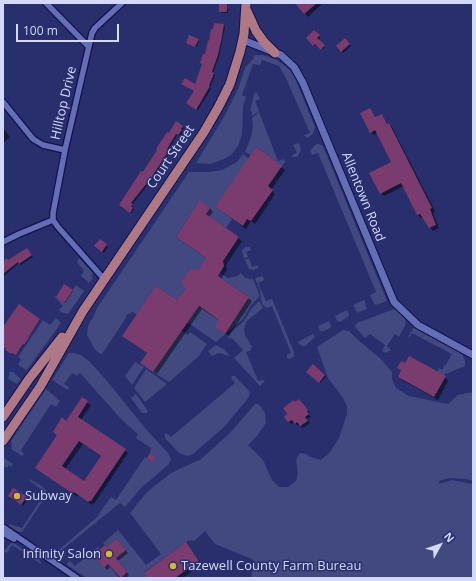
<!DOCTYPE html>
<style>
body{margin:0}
#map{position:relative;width:476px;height:581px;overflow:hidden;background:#292e6d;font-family:"Open Sans",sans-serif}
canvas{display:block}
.frame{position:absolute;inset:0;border:4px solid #d3daf9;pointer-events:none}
.north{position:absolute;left:420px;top:525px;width:40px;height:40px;-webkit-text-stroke:3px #292e6d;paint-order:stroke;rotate:50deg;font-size:11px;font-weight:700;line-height:16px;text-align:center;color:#d3daf9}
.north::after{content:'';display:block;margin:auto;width:14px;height:18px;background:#d3daf9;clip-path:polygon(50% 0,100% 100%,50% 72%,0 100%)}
.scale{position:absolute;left:16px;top:24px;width:103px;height:18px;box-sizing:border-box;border:2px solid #d3daf9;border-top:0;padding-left:5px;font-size:12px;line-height:14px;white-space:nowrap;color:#d3daf9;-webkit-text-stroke:3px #292e6d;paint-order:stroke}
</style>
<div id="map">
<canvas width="476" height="581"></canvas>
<div class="frame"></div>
<div class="north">N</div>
<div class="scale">100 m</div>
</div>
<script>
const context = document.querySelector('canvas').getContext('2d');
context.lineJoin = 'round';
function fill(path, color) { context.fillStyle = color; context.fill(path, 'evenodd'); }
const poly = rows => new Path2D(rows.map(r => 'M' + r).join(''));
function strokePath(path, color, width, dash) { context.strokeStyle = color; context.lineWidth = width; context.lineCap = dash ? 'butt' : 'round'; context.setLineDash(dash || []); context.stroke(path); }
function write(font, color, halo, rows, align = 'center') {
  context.font = font + ' "Open Sans",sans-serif'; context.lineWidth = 3; context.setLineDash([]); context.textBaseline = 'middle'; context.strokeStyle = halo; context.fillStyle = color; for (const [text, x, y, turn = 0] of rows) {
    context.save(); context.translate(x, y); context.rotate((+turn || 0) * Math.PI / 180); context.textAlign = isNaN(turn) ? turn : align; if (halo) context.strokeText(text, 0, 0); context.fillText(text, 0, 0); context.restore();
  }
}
fill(poly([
 [256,55,263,55,277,60,290,70,294,76,315,127,313,134,307,138,304,135,310,133,285,76,279,66,262,60,260,65,253,64,242,95,246,97,243,107,242,134,238,146,231,155,224,159,210,164,196,163,224,117,238,89,245,68,254,58,253,56],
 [255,92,257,93,260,99,255,101,259,111,252,116,252,111,250,111],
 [259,112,278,161,284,159,285,162,282,166,256,147,251,155,245,152,251,137,253,127,252,118],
 [299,143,301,150,299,154,297,157,292,157,292,155,297,153,293,145],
 [318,144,323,146,387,301,376,305,374,304,371,297,370,295,376,292,318,153,312,155,310,151,315,145],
 [243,154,249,159,215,207,232,219,226,228,206,214,209,207,200,201,193,210,193,211,176,237,177,238,206,258,189,290,183,292,177,300,156,286,137,315,133,312,126,315,126,318,102,354,99,353,94,348,87,335,88,326,91,320,92,320,97,308,189,172,210,172,222,170,237,162],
 [250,247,251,250,246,252,248,257,244,259,242,250,246,247],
 [79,258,93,273,91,275,93,278,89,283,81,276,84,271,77,262],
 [249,258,252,267,258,265,258,268,253,270,249,269,245,260],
 [220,273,228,278,238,276,241,273,245,278,253,279,259,294,259,297,251,305,243,319,216,342,187,322,192,302,219,320,216,327,225,333,248,297,248,296,218,276],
 [263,276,264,280,258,283,266,301,272,299,294,352,294,356,290,359,287,358,287,355,291,353,272,306,267,308,263,305,261,300,260,290,255,278],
 [76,285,84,291,68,314,61,312,59,310,63,306,54,296,56,296,56,297,64,303],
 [364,300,367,309,357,313,353,305],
 [258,302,260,302,263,308,247,321,244,329,245,335,252,347,250,351,246,352,258,381,263,380,265,381,260,386,234,358,243,350,232,338,230,339,227,336,244,321,251,309],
 [394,309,396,310,405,319,406,323,399,337,395,334,387,346,391,350,386,353,382,351,385,345,370,334,365,338,355,327,357,323],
 [347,310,349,315,348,317,340,322,337,321,335,316],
 [56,318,61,323,27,370,18,365,21,359,18,357,43,320,50,325],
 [329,321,331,326,330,328,324,331,320,331,318,326],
 [413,328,417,328,462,354,465,361,465,366,443,375,437,372,439,368,442,370,445,364,446,365,452,354,412,333,409,338,408,337],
 [343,330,349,331,358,340,380,358,392,372,392,379,396,388,409,396,448,404,458,395,473,392,473,481,466,479,449,478,439,481,439,484,452,480,473,484,473,578,251,578,255,562,252,559,215,544,205,531,194,541,189,540,144,572,148,578,121,578,127,572,116,558,126,550,117,539,107,547,103,543,118,530,146,565,161,554,130,513,147,492,171,473,201,459,230,433,255,404,258,404,261,407,265,413,266,423,257,436,248,445,263,460,272,480,279,487,288,487,296,481,298,473,296,460,300,453,306,454,310,457,321,460,330,452,339,438,347,414,347,406,343,398,328,378,317,347],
 [181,331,188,335,190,332,207,344,198,357,169,382,153,372],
 [313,334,315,337,314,338,305,346,302,346,299,344,298,342],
 [216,345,225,350,230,356,219,353,212,356,208,351],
 [69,353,74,353,81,355,90,362,107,381,145,428,168,453,171,459,168,465,141,488,125,507,120,503,62,550,65,556,59,559,53,555,96,518,111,497,116,500,145,457,153,462,156,457,150,453,151,448,136,438,138,434,122,420,80,373,77,376,72,373,64,384,69,387,68,390,52,380],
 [135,362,144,367,132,385,125,376],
 [146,369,167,384,145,402,134,388],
 [10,372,13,372,21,379,17,384,8,379],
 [232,376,235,376,250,392,249,397,224,427,193,454,187,456,179,453,165,438,165,434,166,433,171,437,235,383,231,378],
 [46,389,60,401,56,407,51,404,21,450,24,454,22,456,11,449,12,446,11,441],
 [136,394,148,411,146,413,142,413,131,398],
 [4,458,13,464,11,467,9,465,7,468,3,466,3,460],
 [30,479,43,487,48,493,22,532,19,532,9,526,9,524,22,528,44,495,40,492,42,490,29,480],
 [12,542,39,559,41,564,12,545,7,553,4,551],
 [98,547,101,552,95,557,104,568,108,564,119,578,87,578,67,565,67,563,70,561,75,566]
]), '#414980');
fill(poly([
 [220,3,227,3,228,13,221,13,220,12],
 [296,3,323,3,308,17],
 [224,25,225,27,219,57,213,73,215,75,210,88,211,89,198,110,189,104,195,92,184,85,195,85,203,65,201,63,205,56,210,42],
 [314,31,320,37,318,40,325,47,322,50,316,44,315,46,307,38],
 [198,39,199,41,197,47,187,43],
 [345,40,351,46,343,53,337,46],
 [370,110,376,118,382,115,388,124,389,124,392,127,435,211,433,213,439,228,433,231,423,217,421,218,418,215,404,186,384,196,381,193,393,162,378,133,374,135,371,132],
 [182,127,184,128,182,131,183,132,180,136,178,134,168,150,170,152,150,184,149,183,132,205,134,210,131,213,121,207,169,135],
 [3,128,10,137,3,143],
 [281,167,285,170,271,190,275,194,255,224,251,221,246,229,216,207],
 [210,208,213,212,209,217,242,241,226,265,227,270,221,279,252,301,229,336,219,330,220,321,202,309,157,374,141,363,147,353,127,339,177,301,207,259,177,237],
 [100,241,108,247,104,253,97,248],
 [29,251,33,257,21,265,19,263,3,277,3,263],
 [65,285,73,291,65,303,57,297],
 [19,305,40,320,27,339,29,339,25,345,24,344,16,355,13,352,12,354,6,350,7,349,3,346,3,329],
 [313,366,326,377,320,383,307,372],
 [399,368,445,377,448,381,438,400,402,380,399,377,402,371],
 [82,399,91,405,81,420,128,453,94,504,93,503,92,505,78,495,77,497,36,468],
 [83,444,102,457,84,482,65,469],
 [299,400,310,413,308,414,311,417,307,419,310,423,303,428,300,424,298,426,294,422,291,424,285,417,295,403],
 [14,489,28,499,23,506,10,498],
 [119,542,128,553,118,561,129,575,126,578,121,578,111,566,107,570,96,557,107,548],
 [189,547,202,564,183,578,149,578]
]), '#0007');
fill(poly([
 [219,3,227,3,227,12,219,12],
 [295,3,317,3,304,14],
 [214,23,224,24,222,37,218,55,212,72,214,73,209,86,210,86,196,110,186,103,194,91,181,84,185,78,195,84,202,64,200,63,203,54,205,54,208,40,209,41,211,29,213,29],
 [314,30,320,35,317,38,325,45,321,50,315,44,313,46,306,38],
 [189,35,199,39,195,47,186,43],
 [345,38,350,44,341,52,336,46],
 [370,108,375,117,382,114,387,124,389,123,432,208,430,209,436,225,429,228,420,214,417,215,401,183,380,194,369,173,391,162,375,130,370,133,360,113],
 [176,121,183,126,181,129,182,130,178,135,176,134,167,149,169,150,148,183,147,183,131,203,133,204,131,206,133,208,130,213,119,205,141,171,143,172,157,150,156,149,167,132,169,133],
 [256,147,282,166,268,186,273,190,251,221,247,219,243,226,215,207],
 [200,200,210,208,206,214,239,237,223,261,224,266,218,276,249,297,225,334,215,327,219,320,199,306,153,372,140,363,147,353,122,336,156,286,177,300,186,288,183,286,182,281,190,270,195,269,198,271,206,258,176,237],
 [100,239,107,244,102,252,94,246],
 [27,248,32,255,19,264,18,262,3,274,3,262,7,258,8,260],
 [64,284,73,290,64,303,56,297],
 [19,304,40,319,28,338,29,338,24,345,23,344,16,355,12,353,11,354,5,350,6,349,3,347,3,327],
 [409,356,446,376,434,397,398,377,401,370,397,368,401,361,405,363],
 [313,364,325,375,319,383,306,372],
 [82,397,88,401,78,417,126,449,91,501,89,501,88,502,74,492,73,494,35,468,57,435,53,432,62,417,66,421],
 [79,441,101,456,84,481,62,466],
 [299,399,308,410,307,411,309,414,305,417,308,421,300,426,297,422,295,424,292,420,288,422,284,417,287,414,283,408,294,400,295,402],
 [150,453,156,457,153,462,147,458],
 [14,488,27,497,21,505,8,496,12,489],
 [117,539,126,550,116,558,127,572,121,578,108,564,104,568,95,557,101,552,99,550,105,545,107,547],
 [186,542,199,561,175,578,148,578,144,573]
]), '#7a3c6e');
const minor = poly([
 [46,3,88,46],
 [3,102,33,139,43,145,65,150],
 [3,242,19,234,53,220],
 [104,279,58,227,53,220,53,213,65,150,92,33,95,28,122,3],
 [3,527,77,578],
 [3,533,14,539]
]);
const tertiary = poly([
 [243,40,281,55,294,67,303,83,394,302,418,325,473,355]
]);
const primary = poly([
 [247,11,256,31,264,42,275,53],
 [3,417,29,379,62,337],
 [3,441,40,387,83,311,204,132,219,106,230,84,240,52,244,34,246,3]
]);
strokePath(minor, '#13114f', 8);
strokePath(tertiary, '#13114f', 9);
strokePath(primary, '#13114f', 11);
strokePath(minor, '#636eb4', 5.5);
strokePath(tertiary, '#636eb4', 7);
strokePath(primary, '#ae7886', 9);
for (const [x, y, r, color] of [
 [17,496,4,"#d4b635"],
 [109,554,4,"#d4b635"],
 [173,566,4,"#d4b635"]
]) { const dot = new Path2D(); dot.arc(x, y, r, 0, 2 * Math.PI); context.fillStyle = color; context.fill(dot); strokePath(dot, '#292e6d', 1.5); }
write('13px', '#d3daf9', '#292e6d', [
 ["Hilltop Drive",64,103,-77],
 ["Court Street",171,157,-56],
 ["Allentown Road",363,197,68]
]);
write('13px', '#d3daf9', '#292e6d', [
 ["Subway",25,496],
 ["Infinity Salon",101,554,"right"],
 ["Tazewell County Farm Bureau",181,566]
], 'left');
</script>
